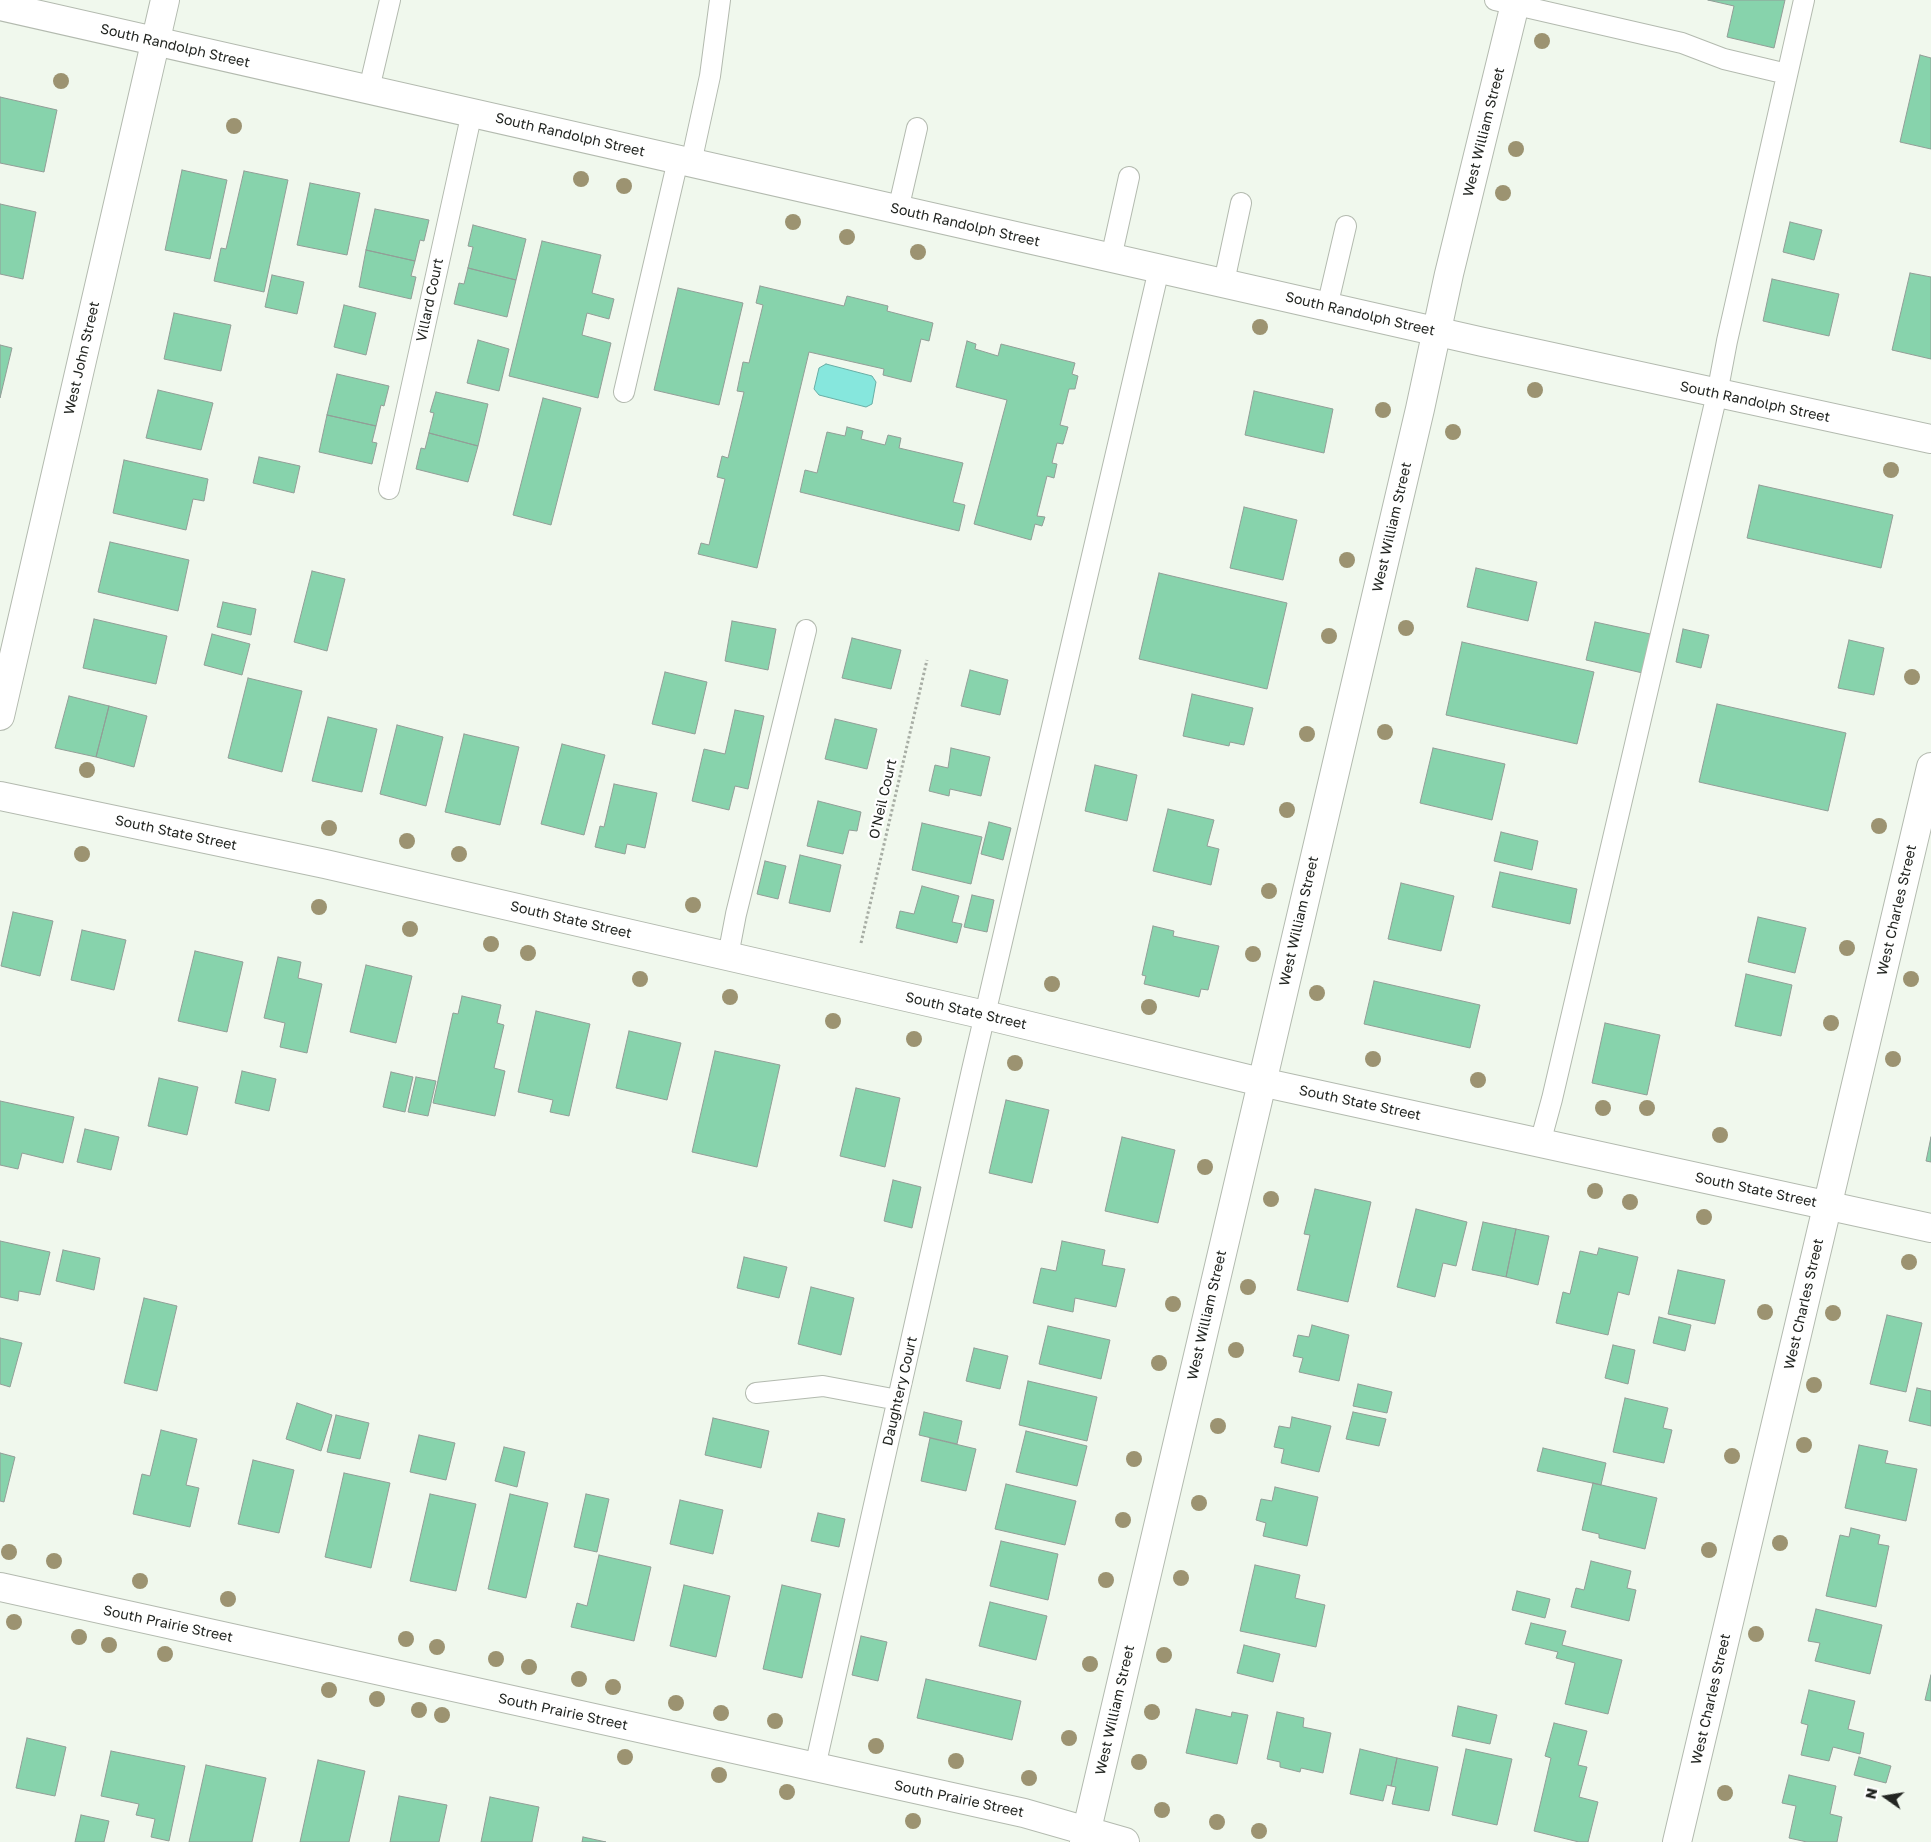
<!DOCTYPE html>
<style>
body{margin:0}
#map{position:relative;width:1931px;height:1842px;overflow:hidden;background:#f0f8ed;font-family:"Golos Text",sans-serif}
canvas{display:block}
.north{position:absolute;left:1861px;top:1772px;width:50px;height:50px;-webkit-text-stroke:4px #fff;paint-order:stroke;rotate:283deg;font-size:14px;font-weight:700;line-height:20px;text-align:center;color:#222521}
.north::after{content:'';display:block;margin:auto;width:18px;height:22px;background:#222521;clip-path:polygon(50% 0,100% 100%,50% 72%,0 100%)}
</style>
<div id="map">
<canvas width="1931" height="1842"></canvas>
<div class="north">N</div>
</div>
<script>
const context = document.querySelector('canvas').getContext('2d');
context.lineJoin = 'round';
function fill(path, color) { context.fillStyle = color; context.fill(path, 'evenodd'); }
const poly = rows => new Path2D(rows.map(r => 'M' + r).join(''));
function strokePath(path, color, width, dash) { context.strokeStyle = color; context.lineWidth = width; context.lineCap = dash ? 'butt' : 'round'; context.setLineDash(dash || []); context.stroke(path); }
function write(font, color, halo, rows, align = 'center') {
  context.font = font + ' "Golos Text",sans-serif'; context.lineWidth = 4.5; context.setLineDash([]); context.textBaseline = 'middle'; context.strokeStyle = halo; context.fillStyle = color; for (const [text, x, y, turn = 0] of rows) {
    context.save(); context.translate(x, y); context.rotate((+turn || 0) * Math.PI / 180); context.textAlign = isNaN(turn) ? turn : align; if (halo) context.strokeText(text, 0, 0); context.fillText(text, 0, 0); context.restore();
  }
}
const water = poly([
 [826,364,872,376,876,382,872,404,866,407,819,395,814,389,819,368,826,364]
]);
fill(water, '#86e7dd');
strokePath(water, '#68ada5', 1);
const building = poly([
 [1708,0,1785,0,1774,48,1727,37,1734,6,1708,0],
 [1920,55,1931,58,1931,149,1900,142,1920,55],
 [0,97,57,110,44,172,0,163,0,97],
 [182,170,227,180,210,259,165,250,182,170],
 [244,171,288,180,264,292,214,281,221,248,226,249,244,171],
 [310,183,360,193,347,255,297,245,310,183],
 [0,204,36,212,23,279,0,274,0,204],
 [375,209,429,220,424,241,420,240,415,261,366,250,375,209],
 [1790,222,1822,230,1814,260,1783,252,1790,222],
 [473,225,526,239,516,280,468,268,473,247,468,246,473,225],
 [542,241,601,255,592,293,614,299,609,319,587,313,582,335,611,343,598,398,509,376,542,241],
 [366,250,415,261,411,276,416,277,411,299,359,287,366,250],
 [468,268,516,280,507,317,454,304,459,283,464,284,468,268],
 [1910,273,1931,277,1931,359,1892,350,1910,273],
 [272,275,304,282,297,314,265,307,272,275],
 [1772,279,1839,294,1829,336,1763,321,1772,279],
 [760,286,844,306,847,296,888,306,887,311,933,323,929,341,921,339,911,382,883,375,884,369,809,352,757,568,698,554,701,543,709,545,725,479,717,477,722,456,728,458,744,392,737,391,743,362,749,363,763,305,756,303,760,286],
 [678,288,743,303,719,405,654,390,678,288],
 [344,305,376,313,366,355,334,347,344,305],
 [174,313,231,325,221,371,164,359,174,313],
 [478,340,509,349,499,391,467,383,478,340],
 [967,341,976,344,975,349,998,356,1001,344,1075,363,1072,374,1078,376,1075,389,1069,389,1060,425,1068,427,1063,444,1057,443,1052,463,1057,464,1054,478,1047,476,1037,516,1045,517,1042,526,1035,524,1031,540,974,524,1007,400,956,387,967,341],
 [0,345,12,348,0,398,0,345],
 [337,374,389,386,384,406,381,405,376,426,327,415,337,374],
 [158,390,213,403,201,450,146,438,158,390],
 [1254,391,1333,409,1324,453,1245,435,1254,391],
 [436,392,488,404,478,446,429,433,434,413,430,412,436,392],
 [543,398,581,408,551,525,513,515,543,398],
 [327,415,376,426,372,442,377,443,372,464,319,452,327,415],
 [847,427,863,431,861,439,885,445,888,435,901,438,899,448,963,463,953,502,965,505,959,531,800,492,805,470,817,473,827,432,845,436,847,427],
 [429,433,478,446,468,482,416,469,421,448,425,449,429,433],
 [259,457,300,466,294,493,253,483,259,457],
 [124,460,208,479,204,501,193,499,186,530,113,513,124,460],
 [1759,485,1893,515,1881,568,1747,538,1759,485],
 [1244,507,1297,520,1283,580,1230,568,1244,507],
 [110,542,189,560,178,611,98,592,110,542],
 [1476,568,1537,582,1528,621,1467,607,1476,568],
 [312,571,345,579,327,651,294,642,312,571],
 [1159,573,1287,603,1267,689,1139,659,1159,573],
 [223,602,256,609,251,635,217,627,223,602],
 [94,619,167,636,156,684,83,668,94,619],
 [732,621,776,629,768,670,725,661,732,621],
 [1595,622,1655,635,1647,674,1586,660,1595,622],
 [1683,629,1709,635,1701,668,1676,662,1683,629],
 [212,634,250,644,242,675,204,665,212,634],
 [852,638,901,650,891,689,842,678,852,638],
 [1849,640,1884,648,1874,695,1838,688,1849,640],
 [1462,642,1594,672,1577,744,1446,715,1462,642],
 [970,670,1008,680,1000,715,961,706,970,670],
 [665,672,707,682,695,734,652,724,665,672],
 [248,678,302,691,282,772,228,758,248,678],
 [1192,694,1253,708,1244,745,1230,742,1229,746,1183,736,1192,694],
 [69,696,109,706,96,757,55,748,69,696],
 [1717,704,1846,733,1828,811,1699,782,1717,704],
 [109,706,147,716,134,767,96,757,109,706],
 [735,710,764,716,748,789,735,786,729,810,692,801,704,749,725,754,735,710],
 [328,717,377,729,362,792,312,781,328,717],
 [835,719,877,729,867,769,825,759,835,719],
 [397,725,443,737,426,806,380,794,397,725],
 [464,734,519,747,500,825,445,812,464,734],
 [562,744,605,755,584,835,541,824,562,744],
 [951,748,990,757,981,796,950,789,949,796,929,791,935,765,948,768,951,748],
 [1433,748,1505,764,1492,820,1420,803,1433,748],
 [1095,765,1137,775,1127,821,1085,811,1095,765],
 [614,784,657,793,645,848,627,844,625,854,595,847,600,826,604,827,614,784],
 [818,801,861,812,857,831,849,830,843,854,807,846,818,801],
 [1168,809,1214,820,1207,846,1219,849,1211,885,1153,871,1168,809],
 [989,822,1011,828,1003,860,981,854,989,822],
 [922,823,982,837,971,884,912,870,922,823],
 [1501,832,1538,841,1532,870,1494,861,1501,832],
 [800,855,841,865,830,912,789,903,800,855],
 [765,861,786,866,778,899,757,894,765,861],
 [1500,872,1577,889,1570,924,1492,907,1500,872],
 [1401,883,1454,896,1441,951,1388,939,1401,883],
 [922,886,959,896,952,922,962,924,957,943,896,928,900,911,914,914,922,886],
 [972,895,994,900,987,932,964,927,972,895],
 [13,912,53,921,40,976,1,966,13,912],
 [1758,917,1806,928,1795,973,1748,962,1758,917],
 [1153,926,1174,931,1173,936,1219,946,1208,990,1201,989,1199,997,1144,984,1146,976,1142,975,1153,926],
 [82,930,126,940,114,990,71,980,82,930],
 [195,951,243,962,227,1032,178,1021,195,951],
 [278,957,301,962,298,978,322,984,307,1053,280,1047,285,1023,264,1018,278,957],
 [366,965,412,976,396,1043,350,1032,366,965],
 [1746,974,1792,985,1781,1036,1735,1026,1746,974],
 [1374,981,1480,1005,1470,1048,1364,1024,1374,981],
 [462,996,501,1005,497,1023,504,1025,494,1068,505,1071,495,1116,433,1103,453,1013,458,1014,462,996],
 [536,1011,590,1024,569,1116,550,1112,553,1100,518,1092,536,1011],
 [1605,1023,1660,1035,1647,1095,1592,1083,1605,1023],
 [629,1031,681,1043,667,1100,616,1088,629,1031],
 [715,1051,780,1065,757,1167,692,1152,715,1051],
 [242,1071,276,1079,269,1111,235,1103,242,1071],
 [391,1072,413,1077,405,1112,383,1107,391,1072],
 [416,1077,436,1081,428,1116,408,1112,416,1077],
 [159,1078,198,1087,187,1135,148,1126,159,1078],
 [856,1088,900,1098,885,1167,840,1156,856,1088],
 [1006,1100,1049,1110,1032,1183,989,1173,1006,1100],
 [0,1101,74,1117,63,1163,22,1153,18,1169,0,1165,0,1101],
 [85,1129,119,1137,111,1170,77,1162,85,1129],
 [1122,1137,1175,1150,1158,1223,1105,1211,1122,1137],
 [1931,1137,1931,1162,1926,1161,1931,1137],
 [893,1180,921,1187,912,1228,884,1221,893,1180],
 [1315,1189,1371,1202,1348,1302,1297,1290,1310,1235,1304,1234,1315,1189],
 [1416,1209,1467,1222,1456,1266,1443,1263,1435,1297,1397,1287,1416,1209],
 [1483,1222,1516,1229,1506,1277,1472,1270,1483,1222],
 [1516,1229,1549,1236,1538,1285,1506,1277,1516,1229],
 [0,1241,50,1252,40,1295,19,1291,18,1301,0,1297,0,1241],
 [1062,1241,1105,1250,1102,1265,1125,1269,1116,1307,1075,1298,1073,1312,1033,1303,1041,1268,1056,1271,1062,1241],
 [1599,1248,1638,1257,1629,1295,1618,1292,1608,1335,1556,1323,1563,1292,1570,1294,1580,1251,1597,1255,1599,1248],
 [63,1250,100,1258,94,1290,56,1281,63,1250],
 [744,1257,787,1267,779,1298,737,1288,744,1257],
 [1678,1270,1725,1280,1715,1324,1668,1314,1678,1270],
 [811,1287,854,1298,841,1355,798,1344,811,1287],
 [144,1298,177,1306,157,1391,124,1383,144,1298],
 [1887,1315,1922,1323,1906,1392,1870,1384,1887,1315],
 [1659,1317,1691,1325,1685,1351,1653,1343,1659,1317],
 [1312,1325,1349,1335,1339,1381,1299,1372,1303,1358,1293,1356,1298,1335,1309,1337,1312,1325],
 [1048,1326,1110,1340,1101,1379,1039,1364,1048,1326],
 [0,1338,22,1343,10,1387,0,1384,0,1338],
 [1613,1345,1635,1350,1628,1384,1605,1378,1613,1345],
 [974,1348,1008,1356,1000,1389,966,1381,974,1348],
 [1028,1381,1097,1397,1087,1441,1019,1425,1028,1381],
 [1358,1384,1392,1392,1387,1413,1353,1406,1358,1384],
 [1917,1388,1931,1391,1931,1426,1909,1421,1917,1388],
 [1625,1398,1668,1408,1663,1428,1672,1430,1664,1463,1613,1452,1625,1398],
 [297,1403,332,1415,321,1451,286,1439,297,1403],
 [924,1412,962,1421,957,1444,919,1435,924,1412],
 [1353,1412,1386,1419,1379,1446,1346,1439,1353,1412],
 [336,1415,369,1423,360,1459,327,1452,336,1415],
 [1292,1417,1331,1426,1319,1472,1281,1463,1284,1449,1274,1447,1279,1426,1290,1428,1292,1417],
 [713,1418,769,1431,761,1468,705,1455,713,1418],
 [161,1430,197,1439,186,1485,199,1488,190,1527,133,1514,142,1474,150,1476,161,1430],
 [1026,1431,1087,1446,1077,1486,1016,1472,1026,1431],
 [419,1435,455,1443,446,1480,410,1472,419,1435],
 [930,1438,976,1449,966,1491,921,1481,930,1438],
 [1859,1445,1888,1451,1885,1463,1917,1469,1906,1521,1845,1508,1859,1445],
 [504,1447,525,1452,517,1487,495,1481,504,1447],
 [1543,1448,1606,1463,1601,1485,1537,1471,1543,1448],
 [0,1453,15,1457,4,1502,0,1501,0,1453],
 [253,1460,294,1470,279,1533,238,1524,253,1460],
 [344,1473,390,1483,371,1568,325,1557,344,1473],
 [1593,1483,1657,1498,1645,1549,1599,1538,1599,1534,1582,1530,1593,1483],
 [1006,1484,1076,1501,1065,1545,995,1529,1006,1484],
 [1275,1487,1318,1497,1307,1546,1263,1536,1266,1523,1256,1520,1261,1499,1272,1501,1275,1487],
 [430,1494,476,1504,456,1591,410,1581,430,1494],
 [510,1494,548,1503,526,1598,488,1589,510,1494],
 [586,1494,609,1499,597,1552,574,1547,586,1494],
 [680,1500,723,1510,713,1554,670,1544,680,1500],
 [818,1513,845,1519,839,1547,811,1541,818,1513],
 [1851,1528,1880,1535,1878,1544,1889,1546,1876,1607,1826,1596,1840,1535,1849,1537,1851,1528],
 [1001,1541,1058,1554,1048,1600,990,1586,1001,1541],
 [599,1555,651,1567,634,1641,571,1627,577,1603,587,1606,599,1555],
 [1591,1561,1631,1571,1627,1588,1636,1590,1629,1621,1571,1607,1576,1588,1584,1590,1591,1561],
 [1255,1565,1300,1575,1295,1598,1325,1605,1316,1647,1240,1631,1255,1565],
 [684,1585,730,1596,716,1657,670,1646,684,1585],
 [782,1585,821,1594,802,1678,763,1669,782,1585],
 [1517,1591,1550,1599,1545,1618,1512,1610,1517,1591],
 [990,1602,1047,1616,1036,1660,979,1646,990,1602],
 [1816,1609,1882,1625,1870,1674,1815,1661,1820,1643,1808,1641,1816,1609],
 [1531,1623,1566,1631,1562,1645,1622,1660,1608,1714,1565,1704,1575,1663,1556,1658,1558,1652,1525,1644,1531,1623],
 [861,1636,887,1642,878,1681,852,1675,861,1636],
 [1244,1645,1280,1654,1273,1682,1237,1673,1244,1645],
 [1931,1675,1931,1701,1925,1700,1931,1675],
 [926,1679,1021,1701,1012,1740,917,1718,926,1679],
 [1809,1690,1855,1701,1848,1729,1864,1733,1860,1754,1833,1747,1829,1761,1801,1755,1808,1725,1801,1723,1809,1690],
 [1458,1706,1497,1715,1490,1744,1452,1736,1458,1706],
 [1196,1709,1231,1717,1232,1712,1248,1715,1237,1764,1186,1753,1196,1709],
 [1277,1712,1304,1718,1303,1727,1331,1733,1323,1773,1301,1768,1300,1772,1280,1767,1280,1762,1267,1759,1277,1712],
 [1554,1723,1587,1731,1578,1765,1587,1767,1579,1797,1598,1802,1588,1842,1579,1842,1534,1831,1551,1758,1545,1756,1554,1723],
 [27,1738,66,1747,55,1796,16,1788,27,1738],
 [1360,1749,1397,1758,1391,1786,1387,1785,1383,1801,1350,1794,1360,1749],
 [1466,1749,1512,1759,1497,1825,1452,1815,1466,1749],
 [111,1751,185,1766,169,1841,151,1837,155,1819,136,1815,139,1804,101,1796,111,1751],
 [1859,1757,1891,1766,1886,1783,1854,1775,1859,1757],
 [1397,1758,1438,1767,1429,1811,1392,1804,1396,1787,1391,1786,1397,1758],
 [318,1760,365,1771,349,1842,300,1842,318,1760],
 [206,1765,266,1778,252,1842,189,1842,206,1765],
 [1789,1775,1836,1786,1830,1814,1842,1817,1837,1842,1807,1842,1789,1838,1796,1806,1782,1803,1789,1775],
 [399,1796,447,1805,439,1842,390,1842,399,1796],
 [490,1797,539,1807,532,1842,481,1842,490,1797],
 [81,1815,109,1821,104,1842,75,1842,81,1815],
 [583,1837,606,1842,582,1842,583,1837]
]);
fill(building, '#87d3ac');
strokePath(building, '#929e97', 1);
const service = poly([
 [1495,0,1682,43,1724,59,1787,74],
 [369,89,390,0],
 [691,163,710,76,720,0],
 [898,210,917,128],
 [1111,258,1129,177],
 [1224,282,1241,203],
 [1327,307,1346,226],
 [624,392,678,160],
 [389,489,472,112],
 [728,956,736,914,806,630],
 [1540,1143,1552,1099,1717,394,1727,341,1804,0],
 [756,1393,823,1386,898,1400],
 [815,1767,972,1070,1159,269]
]);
const minor = poly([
 [0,1587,1024,1813,1125,1842],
 [1084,1842,1420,409,1449,274,1516,0],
 [1677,1842,1931,767]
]);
const tertiary = poly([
 [0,716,165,0]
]);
const secondary = poly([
 [0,6,1483,342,1931,439],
 [0,796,325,864,985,1015,1261,1082,1931,1228]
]);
strokePath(service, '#b3baaf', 22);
strokePath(minor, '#b3baaf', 30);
strokePath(tertiary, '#b3baaf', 30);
strokePath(secondary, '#b3baaf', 30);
strokePath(poly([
 [861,943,927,660]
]), '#a7ada4', 3, [2.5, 2.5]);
strokePath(service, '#fff', 20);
strokePath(minor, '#fff', 28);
strokePath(tertiary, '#fff', 28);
strokePath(secondary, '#fff', 28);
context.fillStyle = '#9c9371';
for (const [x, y] of [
 [1542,41],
 [61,81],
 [234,126],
 [1516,149],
 [581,179],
 [624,186],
 [1503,193],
 [793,222],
 [847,237],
 [918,252],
 [1260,327],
 [1535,390],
 [1383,410],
 [1453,432],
 [1891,470],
 [1347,560],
 [1406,628],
 [1329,636],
 [1912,677],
 [1385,732],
 [1307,734],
 [87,770],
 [1287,810],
 [1879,826],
 [329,828],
 [407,841],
 [82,854],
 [459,854],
 [1269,891],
 [693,905],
 [319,907],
 [410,929],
 [491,944],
 [1847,948],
 [528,953],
 [1253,954],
 [640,979],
 [1911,979],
 [1052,984],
 [1317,993],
 [730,997],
 [1149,1007],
 [833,1021],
 [1831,1023],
 [914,1039],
 [1373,1059],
 [1893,1059],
 [1015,1063],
 [1478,1080],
 [1603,1108],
 [1647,1108],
 [1720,1135],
 [1205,1167],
 [1595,1191],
 [1271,1199],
 [1630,1202],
 [1704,1217],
 [1909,1262],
 [1248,1287],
 [1173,1304],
 [1765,1312],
 [1833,1313],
 [1236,1350],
 [1159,1363],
 [1814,1385],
 [1218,1426],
 [1804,1445],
 [1732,1456],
 [1134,1459],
 [1199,1503],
 [1123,1520],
 [1780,1543],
 [1709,1550],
 [9,1552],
 [54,1561],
 [1181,1578],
 [1106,1580],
 [140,1581],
 [228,1599],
 [14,1622],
 [1756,1634],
 [79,1637],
 [406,1639],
 [109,1645],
 [437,1647],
 [165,1654],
 [1164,1655],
 [496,1659],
 [1090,1664],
 [529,1667],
 [579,1679],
 [613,1687],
 [329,1690],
 [377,1699],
 [676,1703],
 [419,1710],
 [1152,1712],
 [721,1713],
 [442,1715],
 [775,1721],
 [1069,1738],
 [876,1746],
 [625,1757],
 [956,1761],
 [1139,1762],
 [719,1775],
 [1029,1778],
 [787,1792],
 [1725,1793],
 [1162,1810],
 [913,1821],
 [1217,1822],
 [1259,1831]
]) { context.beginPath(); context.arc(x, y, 8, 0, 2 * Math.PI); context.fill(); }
write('14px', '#222521', '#fff', [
 ["South Randolph Street",175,46,13],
 ["West William Street",1484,132,-76],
 ["South Randolph Street",570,135,13],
 ["South Randolph Street",965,225,13],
 ["Villard Court",430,300,-78],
 ["South Randolph Street",1360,314,13],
 ["West John Street",82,358,-77],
 ["South Randolph Street",1755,402,12],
 ["West William Street",1392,527,-77],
 ["O'Neil Court",883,799,-77],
 ["South State Street",176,833,12],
 ["West Charles Street",1897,910,-77],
 ["South State Street",571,920,13],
 ["West William Street",1299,921,-77],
 ["South State Street",966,1011,13],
 ["South State Street",1360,1103,12],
 ["South State Street",1756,1190,12],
 ["West Charles Street",1804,1304,-77],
 ["West William Street",1207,1315,-77],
 ["Daughtery Court",900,1391,-77],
 ["South Prairie Street",168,1624,12],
 ["West Charles Street",1711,1699,-77],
 ["West William Street",1115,1710,-77],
 ["South Prairie Street",563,1712,12],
 ["South Prairie Street",959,1799,12]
]);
</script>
